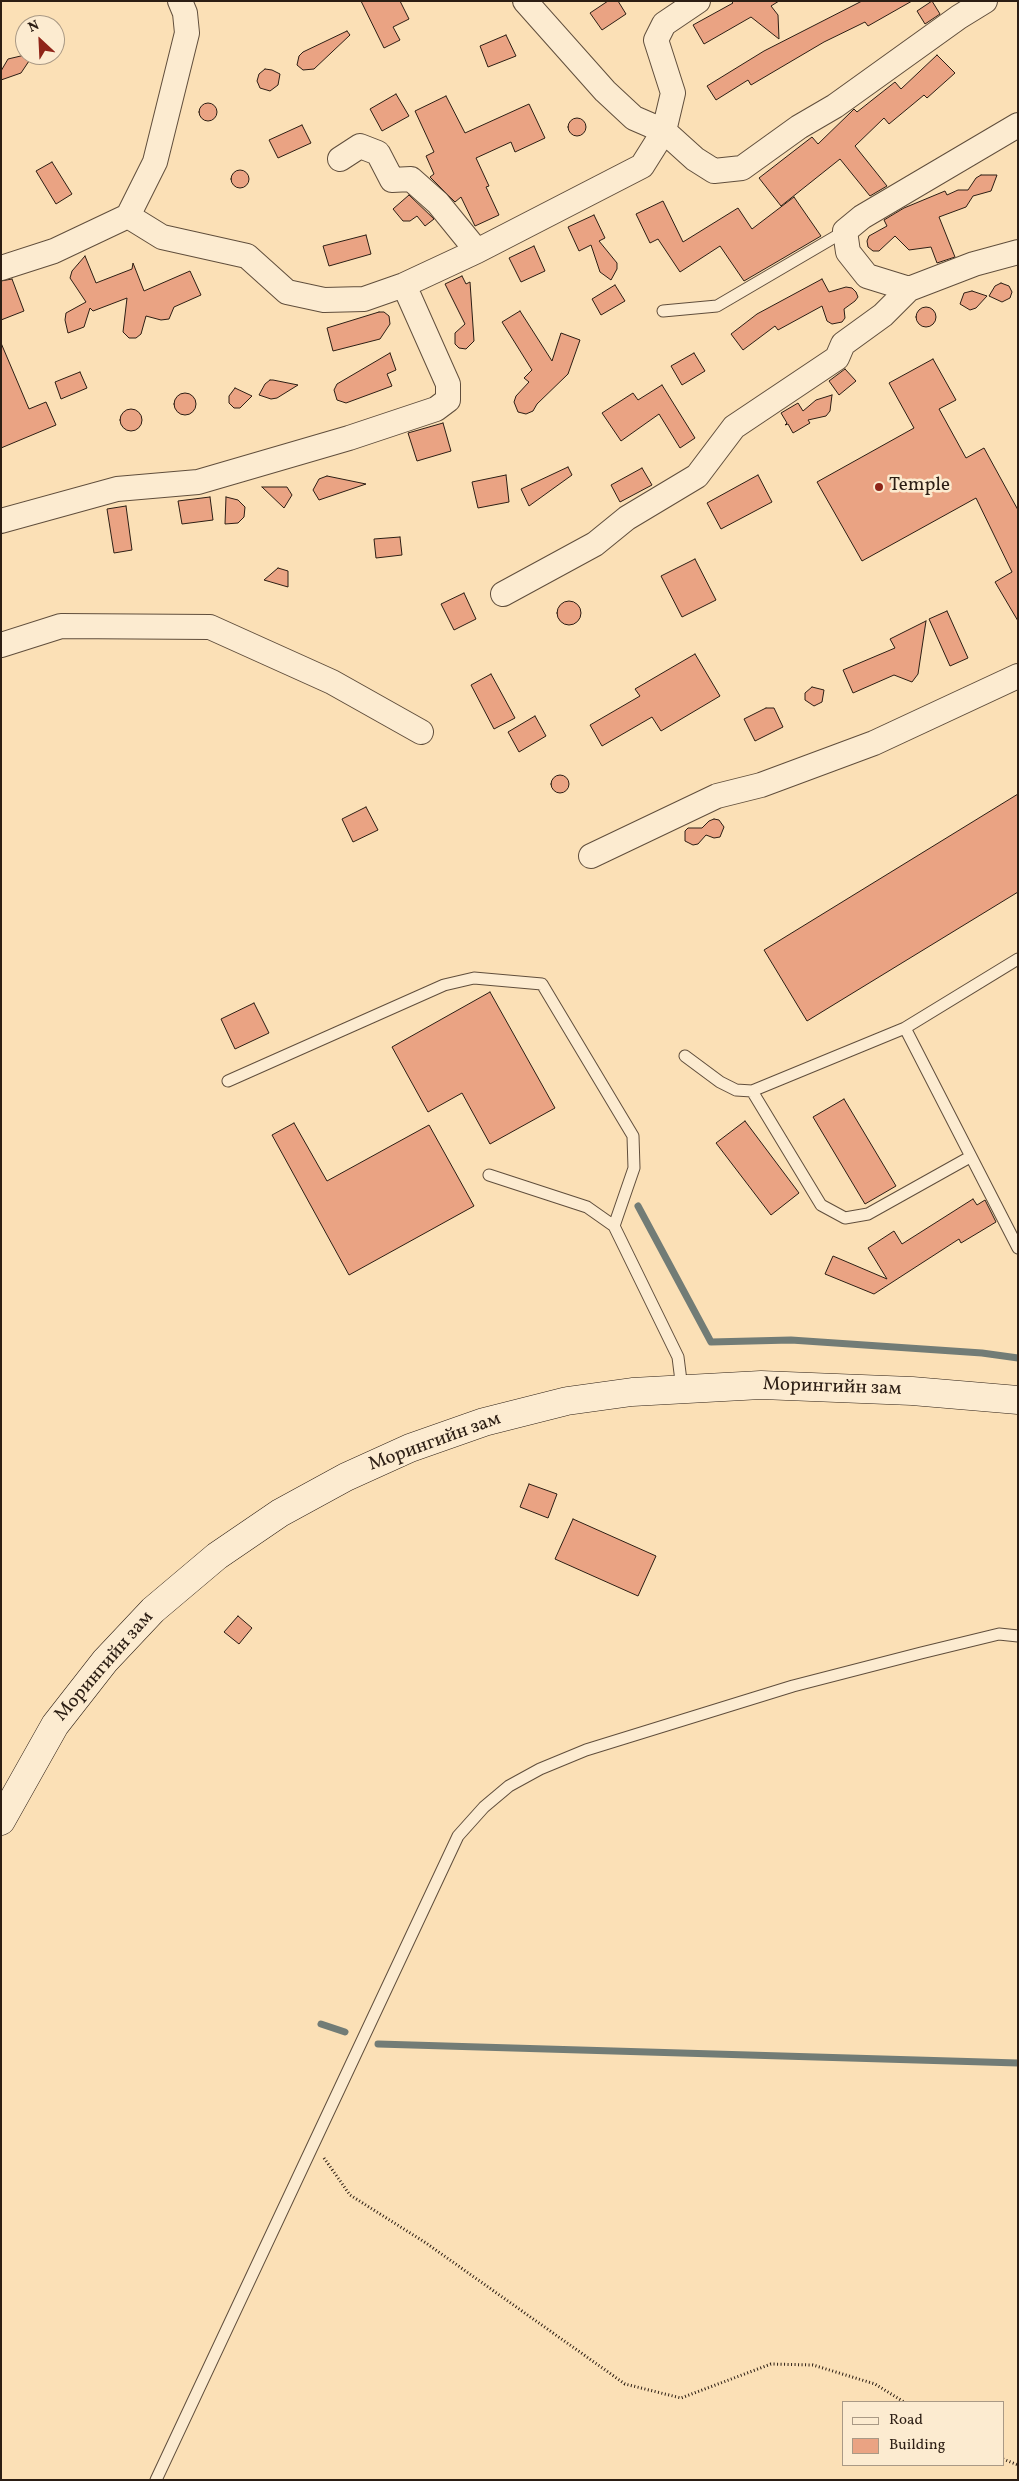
<!DOCTYPE html>
<meta charset="utf-8">
<style>
body{margin:0}
#map{position:relative;width:1019px;height:2481px;overflow:hidden;background:#fbe0b6;font-family:Vollkorn,serif}
canvas{display:block}
.frame{position:absolute;inset:0;border:2px solid #2c1e14;pointer-events:none}
.legend{position:absolute;left:842px;top:2401px;width:162px;height:65px;box-sizing:border-box;background:#fcebd0;border:1px solid #a99985;margin:0;padding:6px 9px;list-style:none;font-size:15px;color:#2c1e14}
.legend li{display:flex;align-items:center;gap:10px;height:25px}
.legend b{width:25px;border:1px solid #a99985}
.north{position:absolute;left:15px;top:15px;width:50px;height:50px;box-sizing:border-box;background:#fcebd0;border:1px solid #a99985;border-radius:50%;rotate:335deg;font-size:14px;font-weight:700;line-height:20px;text-align:center;color:#2c1e14}
.north::after{content:'';display:block;margin:auto;width:18px;height:22px;background:#8f2418;clip-path:polygon(50% 0,100% 100%,50% 72%,0 100%)}
</style>
<div id="map">
<canvas width="1019" height="2481"></canvas>
<div class="frame"></div>
<ul class="legend">
<li><b style="height:6px;background:#fcebd0"></b>Road</li>
<li><b style="height:14px;background:#eaa383"></b>Building</li>
</ul>
<div class="north">N</div>
</div>
<script>
const context = document.querySelector('canvas').getContext('2d');
context.lineJoin = 'round';
const poly = rows => new Path2D(rows.map(r => 'M' + r).join(''));
function strokePath(path, color, width, dash) { context.strokeStyle = color; context.lineWidth = width; context.lineCap = dash ? 'butt' : 'round'; context.setLineDash(dash || []); context.stroke(path); }
function fill(path, color) { context.fillStyle = color; context.fill(path, 'evenodd'); }
function write(font, color, halo, rows, align = 'center') {
  context.font = font + ' Vollkorn,serif'; context.lineWidth = 5; context.setLineDash([]); context.textBaseline = 'middle'; context.strokeStyle = halo; context.fillStyle = color; for (const [text, x, y, turn = 0] of rows) {
    context.save(); context.translate(x, y); context.rotate((+turn || 0) * Math.PI / 180); context.textAlign = isNaN(turn) ? turn : align; if (halo) context.strokeText(text, 0, 0); context.fillText(text, 0, 0); context.restore();
  }
}
strokePath(poly([
 [638,1206,711,1342,791,1340,982,1353,1018,1358],
 [321,2024,345,2032],
 [378,2044,1018,2063]
]), '#727c76', 7);
const building = poly([
 [361,1,400,1,409,19,393,27,400,40,384,48,361,1],
 [608,1,618,1,626,14,602,30,590,13,608,1],
 [731,1,779,1,771,6,778,15,779,39,751,17,704,44,693,25,733,3,731,1],
 [862,1,912,1,868,26,865,22,824,42,751,85,748,80,716,100,707,86,764,51,862,1],
 [932,1,940,14,925,24,917,11,932,1],
 [347,31,350,35,314,69,303,70,297,65,299,56,303,52,347,31],
 [506,35,516,56,488,67,480,46,506,35],
 [25,55,33,55,21,73,1,80,1,71,8,59,25,55],
 [937,55,955,73,927,98,924,95,889,124,884,118,855,146,887,186,870,196,840,159,781,206,759,178,812,137,818,144,851,112,854,109,857,112,895,82,901,89,937,55],
 [265,69,272,70,280,74,278,85,270,91,260,88,257,81,259,74,265,69],
 [396,94,409,116,382,131,370,109,396,94],
 [446,96,465,133,529,104,545,138,515,152,511,142,476,158,489,186,486,187,499,215,475,226,461,197,455,202,430,177,434,174,426,156,434,152,415,111,446,96],
 '199 112a9 9 0 1 1 18 0a9 9 0 1 1-18 0Z',
 '568 127a9 9 0 1 1 18 0a9 9 0 1 1-18 0Z',
 [302,125,311,143,278,158,269,140,302,125],
 [52,162,72,194,56,204,36,171,52,162],
 '231 179a9 9 0 1 1 18 0a9 9 0 1 1-18 0Z',
 [981,175,997,175,991,191,973,196,966,207,939,217,955,257,937,263,931,247,909,250,895,236,879,251,873,251,868,247,867,241,869,236,887,226,884,220,904,208,945,191,947,195,958,190,968,190,976,178,981,175],
 [409,195,434,219,425,226,417,216,410,221,403,221,393,209,409,195],
 [794,197,821,236,744,281,720,246,680,272,658,239,650,243,636,214,663,201,683,242,738,208,752,229,794,197],
 [594,215,605,238,599,241,617,263,617,269,611,280,600,272,591,245,579,251,568,227,594,215],
 [366,235,371,254,329,266,323,246,366,235],
 [534,246,545,271,521,282,509,258,534,246],
 [85,256,96,283,132,269,133,263,144,291,190,271,201,295,174,307,169,319,161,320,146,316,141,334,136,338,129,338,123,332,127,298,93,311,90,308,84,327,68,333,65,320,66,313,86,302,70,278,72,271,85,256],
 [462,276,466,284,470,282,474,341,466,349,459,348,455,344,455,333,465,324,445,284,462,276],
 [12,279,24,311,1,320,1,281,12,279],
 [822,279,829,292,846,287,852,288,856,292,858,297,855,301,844,309,845,318,842,322,832,324,827,321,822,306,778,330,775,326,743,350,731,334,757,314,822,279],
 [1001,283,1009,286,1012,292,1010,298,1002,302,989,296,995,286,1001,283],
 [615,285,625,301,601,315,592,299,615,285],
 [972,291,987,296,976,308,970,310,960,304,964,293,972,291],
 '916 317a10 10 0 1 1 20 0a10 10 0 1 1-20 0Z',
 [520,311,552,361,561,333,580,340,568,374,537,404,533,411,526,414,518,412,514,402,516,396,529,382,524,378,532,370,502,322,520,311],
 [379,312,384,312,389,316,390,324,380,339,333,351,327,328,379,312],
 [1,343,29,409,46,402,56,425,1,448,1,343],
 [390,353,396,370,387,374,392,386,346,403,337,400,334,390,337,384,390,353],
 [694,353,705,371,682,385,671,366,694,353],
 [933,359,956,400,939,409,966,458,984,448,1018,510,1018,621,995,582,1012,572,976,498,862,561,817,482,914,428,889,383,933,359],
 [845,369,856,381,839,395,829,381,845,369],
 [80,372,87,388,61,399,55,382,80,372],
 [270,380,273,380,298,385,277,398,271,399,259,395,265,384,270,380],
 [662,385,695,438,680,448,659,414,621,441,602,413,633,393,638,400,662,385],
 [235,388,252,396,240,408,234,408,229,403,229,396,235,388],
 '174 404a11 11 0 1 1 22 0a11 11 0 1 1-22 0Z',
 [832,395,830,411,826,416,808,420,810,423,793,433,788,424,785,425,787,423,781,413,798,403,803,411,816,400,832,395],
 '120 420a11 11 0 1 1 22 0a11 11 0 1 1-22 0Z',
 [443,423,451,451,417,461,408,433,443,423],
 [568,467,572,475,529,506,521,489,568,467],
 [642,468,652,485,620,502,611,485,642,468],
 [506,475,509,502,478,508,472,482,506,475],
 [758,475,772,502,721,529,707,503,758,475],
 [327,476,366,484,319,500,313,490,319,479,327,476],
 [262,487,287,487,292,495,284,508,262,487],
 [210,497,213,520,182,524,178,501,210,497],
 [226,497,238,500,245,507,244,517,238,523,225,524,226,497],
 [126,506,132,550,114,553,107,509,126,506],
 [400,537,402,555,376,558,374,539,400,537],
 [695,559,716,600,682,617,661,576,695,559],
 [278,568,288,571,288,587,264,580,278,568],
 [464,593,476,619,454,630,441,604,464,593],
 '557 613a12 12 0 1 1 24 0a12 12 0 1 1-24 0Z',
 [947,611,968,658,950,666,929,619,947,611],
 [926,621,918,674,912,682,894,675,853,693,843,670,895,648,890,639,926,621],
 [695,654,720,696,661,731,652,717,602,746,590,725,640,696,635,689,695,654],
 [491,674,515,718,494,729,471,685,491,674],
 [812,687,824,690,822,702,814,706,805,700,805,693,812,687],
 [766,708,774,708,783,727,755,741,744,719,766,708],
 [535,716,546,736,519,752,508,732,535,716],
 '551 784a9 9 0 1 1 18 0a9 9 0 1 1-18 0Z',
 [1018,794,1018,892,807,1021,764,950,1018,794],
 [366,807,378,830,353,842,342,819,366,807],
 [714,819,719,820,724,827,720,837,714,838,706,835,698,844,693,845,685,841,685,831,688,828,702,828,709,821,714,819],
 [490,992,555,1108,490,1144,462,1093,428,1112,392,1047,490,992],
 [254,1003,269,1033,235,1049,221,1019,254,1003],
 [844,1099,896,1186,865,1204,813,1117,844,1099],
 [745,1121,799,1193,771,1215,716,1143,745,1121],
 [294,1123,327,1181,429,1125,474,1206,349,1275,272,1135,294,1123],
 [973,1199,977,1205,985,1200,996,1222,961,1243,959,1239,874,1294,825,1274,833,1256,887,1279,868,1248,894,1231,902,1244,973,1199],
 [529,1484,557,1494,548,1518,520,1507,529,1484],
 [573,1519,656,1556,638,1596,555,1559,573,1519],
 [238,1616,252,1628,239,1644,224,1632,238,1616]
]);
fill(building, '#eaa383');
strokePath(building, '#2c1e14', 1);
const service = poly([
 [663,311,717,306,845,231],
 [905,1028,1018,959],
 [685,1056,720,1082,736,1090,752,1091,905,1028,1018,1248],
 [228,1081,444,985,474,978,542,984,633,1136,634,1168,614,1226],
 [752,1091,821,1205,845,1218,868,1214,970,1157],
 [489,1175,587,1207,614,1226,678,1357,682,1389],
 [156,2480,458,1836,484,1807,509,1786,540,1769,586,1750,793,1686,921,1653,999,1634,1018,1636]
]);
const minor = poly([
 [525,1,605,91,634,118,664,131,695,159,714,171,742,168,799,127,835,106,959,17,985,1],
 [340,159,360,146,378,153,392,180,411,179,438,203,477,251],
 [128,216,155,162,187,33,185,13,180,1],
 [1,268,54,251,128,216,162,237,247,256,287,292,324,300,364,299,404,285,477,251,642,166,664,131,673,93,656,40,664,24,698,1],
 [909,289,867,276,848,252,845,231,862,217,1018,125],
 [1,521,117,489,198,482,349,438,436,409,448,400,448,384,404,285],
 [503,594,595,544,627,518,697,476,734,427,837,358,843,344,883,315,909,289,974,264,1018,252],
 [1,645,61,626,210,627,332,682,421,732],
 [591,856,717,796,761,785,874,743,1018,676]
]);
const secondary = poly([
 [1,1821,55,1725,105,1661,153,1610,217,1556,280,1513,346,1477,410,1448,484,1422,567,1401,632,1392,761,1385,912,1391,1018,1400]
]);
strokePath(service, '#604e3c', 13);
strokePath(minor, '#604e3c', 26);
strokePath(secondary, '#2c1e14', 29);
strokePath(poly([
 [324,2158,350,2195,426,2243,625,2384,681,2398,771,2364,813,2365,875,2384,904,2402],
 [1003,2459,1018,2465]
]), '#2c1e14', 3, [1, 2.5]);
strokePath(service, '#fcebd0', 11);
strokePath(minor, '#fcebd0', 24);
strokePath(secondary, '#fcebd0', 28);
for (const [x, y, r, color] of [
 [879,487,5,"#8f2418"]
]) { const dot = new Path2D(); dot.arc(x, y, r, 0, 2 * Math.PI); context.fillStyle = color; context.fill(dot); strokePath(dot, '#fcebd0', 2); }
write('19px', '#2c1e14', '#fcebd0', [
 ["Temple",889,487]
], 'left');
write('19px', '#2c1e14', '#fcebd0', [
 ["Морингийн зам",832,1388,2],
 ["Морингийн зам",435,1443,-20],
 ["Морингийн зам",105,1667,-49]
]);
</script>
